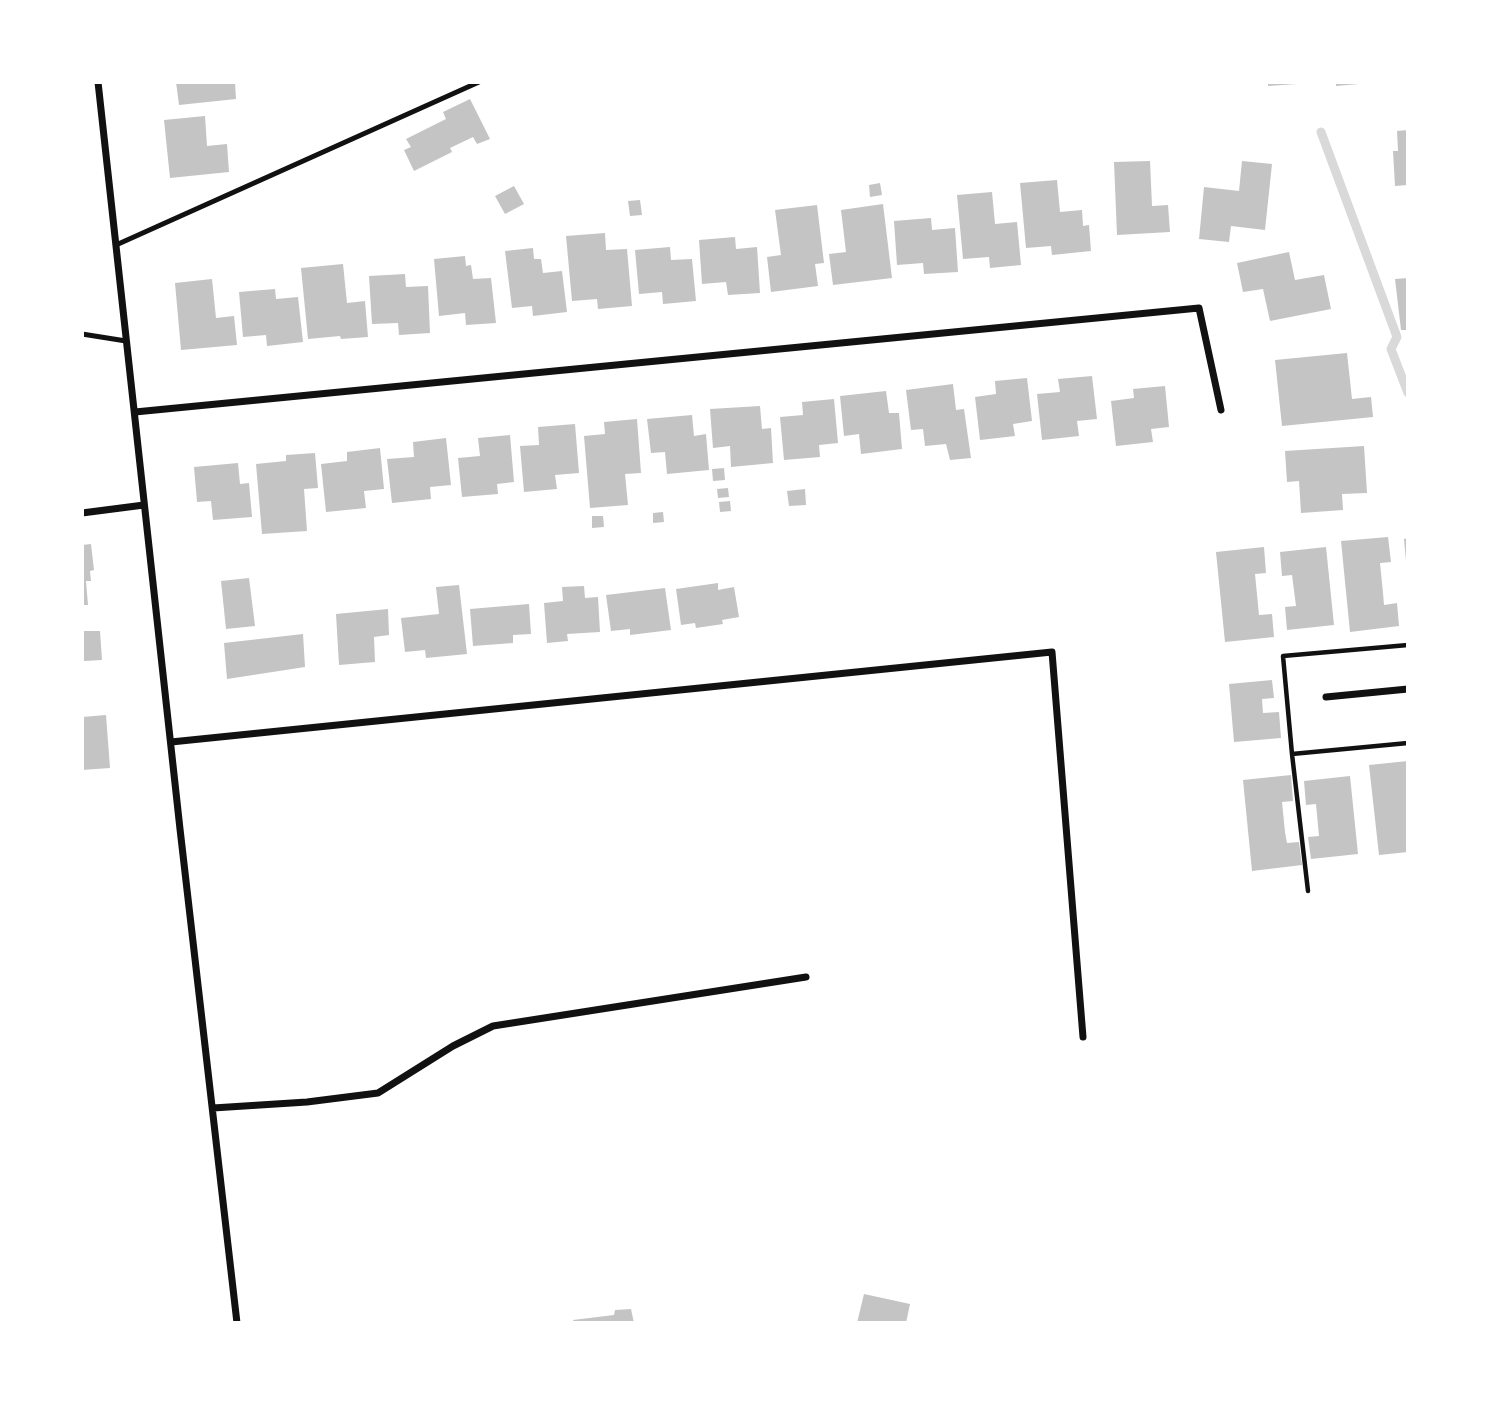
<!DOCTYPE html>
<style>
body{margin:0}
#map{position:relative;width:1490px;height:1405px;overflow:hidden;background:#fff;font-family:Raleway,sans-serif}
canvas{display:block}
.frame{position:absolute;inset:0;border:84px solid #fff;pointer-events:none}
</style>
<div id="map">
<canvas width="1490" height="1405"></canvas>
<div class="frame"></div>
</div>
<script>
const context = document.querySelector('canvas').getContext('2d');
context.lineJoin = 'round';
const poly = rows => new Path2D(rows.map(r => 'M' + r).join(''));
function strokePath(path, color, width, dash) { context.strokeStyle = color; context.lineWidth = width; context.lineCap = dash ? 'butt' : 'round'; context.setLineDash(dash || []); context.stroke(path); }
function fill(path, color) { context.fillStyle = color; context.fill(path, 'evenodd'); }
strokePath(poly([
 [1321,132,1397,337,1391,349,1408,393]
]), '#d9d9d9', 9);
fill(poly([
 [176,82,235,82,236,99,179,105],
 [1268,82,1297,82,1297,84,1268,86],
 [1336,82,1359,82,1359,84,1336,86],
 [470,99,490,139,477,144,473,137,450,148,452,152,414,171,404,150,411,147,406,139,446,119,443,112],
 [205,116,207,146,227,144,229,172,170,178,164,120],
 [1408,130,1408,185,1395,186,1393,151,1398,151,1397,131],
 [1150,161,1152,206,1168,205,1170,232,1117,235,1114,162],
 [1242,161,1272,164,1265,230,1231,226,1229,242,1199,239,1204,187,1239,191],
 [1057,180,1060,212,1082,210,1083,226,1089,225,1091,251,1052,255,1051,246,1026,248,1020,183],
 [880,183,882,195,870,197,869,185],
 [514,186,524,204,505,214,495,196],
 [992,192,995,224,1017,222,1021,265,990,268,989,257,963,259,957,195],
 [640,200,642,215,630,216,628,201],
 [883,204,892,278,833,285,829,254,846,252,841,210],
 [817,205,824,263,815,264,818,286,771,292,767,257,781,255,775,210],
 [931,218,932,230,955,228,958,272,924,274,923,263,897,265,894,221],
 [605,233,606,250,627,249,632,306,598,309,597,299,572,301,566,236],
 [735,237,736,249,757,247,760,293,728,295,726,282,702,284,699,240],
 [670,247,671,260,692,259,696,301,663,304,662,292,639,294,635,250],
 [533,248,534,259,541,259,543,273,562,271,567,312,533,316,532,306,512,308,505,251],
 [1289,252,1295,280,1324,275,1331,309,1270,321,1263,289,1243,292,1237,263],
 [465,256,466,266,471,265,473,279,491,278,496,323,466,325,465,313,439,316,434,259],
 [343,264,347,303,365,301,368,337,341,339,340,336,308,339,301,268],
 [405,274,406,287,428,286,430,333,399,335,398,323,372,324,369,276],
 [1408,278,1408,330,1401,330,1395,279],
 [212,279,216,318,234,316,237,345,181,350,175,283],
 [275,289,276,299,298,297,303,342,267,346,266,335,243,337,239,292],
 [1347,353,1352,399,1371,397,1373,417,1282,426,1275,360],
 [1092,376,1097,419,1077,421,1079,436,1042,440,1037,394,1060,392,1058,379],
 [1027,378,1032,421,1013,424,1015,436,980,440,975,397,996,394,995,381],
 [953,384,956,410,964,409,971,458,950,460,946,444,925,446,923,429,911,430,906,390],
 [1165,386,1169,427,1151,429,1153,442,1116,446,1111,401,1134,398,1133,389],
 [886,391,889,413,899,413,902,449,861,454,859,434,844,436,840,396],
 [834,399,838,443,819,445,820,457,784,460,780,417,803,415,802,402],
 [760,406,762,429,771,428,773,463,731,467,730,446,713,448,710,409],
 [692,415,694,436,706,434,709,470,667,474,665,452,651,453,647,419],
 [637,419,641,473,625,474,628,505,590,508,584,436,605,434,604,422],
 [575,424,579,473,555,475,557,489,524,492,520,446,539,445,538,427],
 [510,435,514,482,497,484,498,494,462,497,458,458,480,456,478,438],
 [446,438,451,485,430,487,431,499,392,503,387,459,414,457,413,442],
 [1364,446,1367,493,1342,494,1343,510,1301,513,1299,481,1287,482,1285,451],
 [380,448,384,489,364,491,366,508,326,512,321,464,347,461,347,452],
 [315,453,318,488,304,489,307,531,262,534,256,464,286,461,286,455],
 [238,463,240,484,249,483,252,517,213,520,211,501,197,502,194,467],
 [724,468,725,480,713,481,712,469],
 [728,488,729,497,718,498,717,489],
 [805,489,806,505,789,506,787,491],
 [730,501,731,511,720,512,719,502],
 [663,512,664,522,653,523,653,513],
 [592,516,603,516,604,527,592,528],
 [1388,537,1391,562,1380,563,1383,593,1384,605,1397,603,1399,626,1350,632,1341,541],
 [1408,538,1408,561,1406,561,1404,539],
 [91,544,94,570,90,571,91,581,86,581,88,605,82,605,82,545],
 [1264,547,1266,573,1255,574,1259,615,1272,614,1274,637,1225,642,1216,552],
 [1326,547,1334,625,1287,630,1285,607,1296,606,1292,575,1282,576,1280,552],
 [249,578,255,626,226,629,221,581],
 [718,583,718,590,734,587,739,617,722,620,723,624,696,628,695,623,681,625,676,589],
 [459,585,467,654,426,658,425,650,405,652,401,618,439,614,436,587],
 [584,586,585,598,598,597,600,632,567,634,568,641,547,643,544,603,563,601,562,587],
 [665,588,671,630,630,635,630,629,611,631,606,595],
 [529,604,531,634,513,635,513,643,473,646,470,609],
 [388,609,389,635,374,637,375,662,339,665,336,614],
 [83,631,100,631,102,660,84,661],
 [303,634,305,667,227,679,224,643],
 [1272,680,1274,698,1262,699,1263,713,1279,712,1281,738,1234,742,1229,684],
 [106,715,110,768,82,770,82,717],
 [1408,761,1408,852,1379,855,1369,765],
 [1291,775,1293,801,1282,802,1285,832,1287,843,1299,842,1302,865,1252,871,1243,780],
 [1350,776,1358,854,1311,859,1308,837,1319,836,1316,804,1306,805,1304,781],
 [864,1294,910,1304,906,1323,857,1323],
 [631,1309,634,1323,574,1323,573,1320,614,1315,615,1310]
]), '#c4c4c4');
strokePath(poly([
 [1408,645,1283,656,1292,754,1408,743],
 [1292,754,1308,891]
]), '#111', 4.5);
strokePath(poly([
 [116,245,479,82],
 [82,334,126,341]
]), '#111', 5);
strokePath(poly([
 [98,82,180,829,237,1323],
 [135,412,1199,308,1221,410],
 [82,513,144,505],
 [1326,697,1408,689],
 [171,742,1052,652,1083,1037],
 [213,1108,307,1102,378,1093,453,1046,493,1026,806,977]
]), '#111', 7);
</script>
